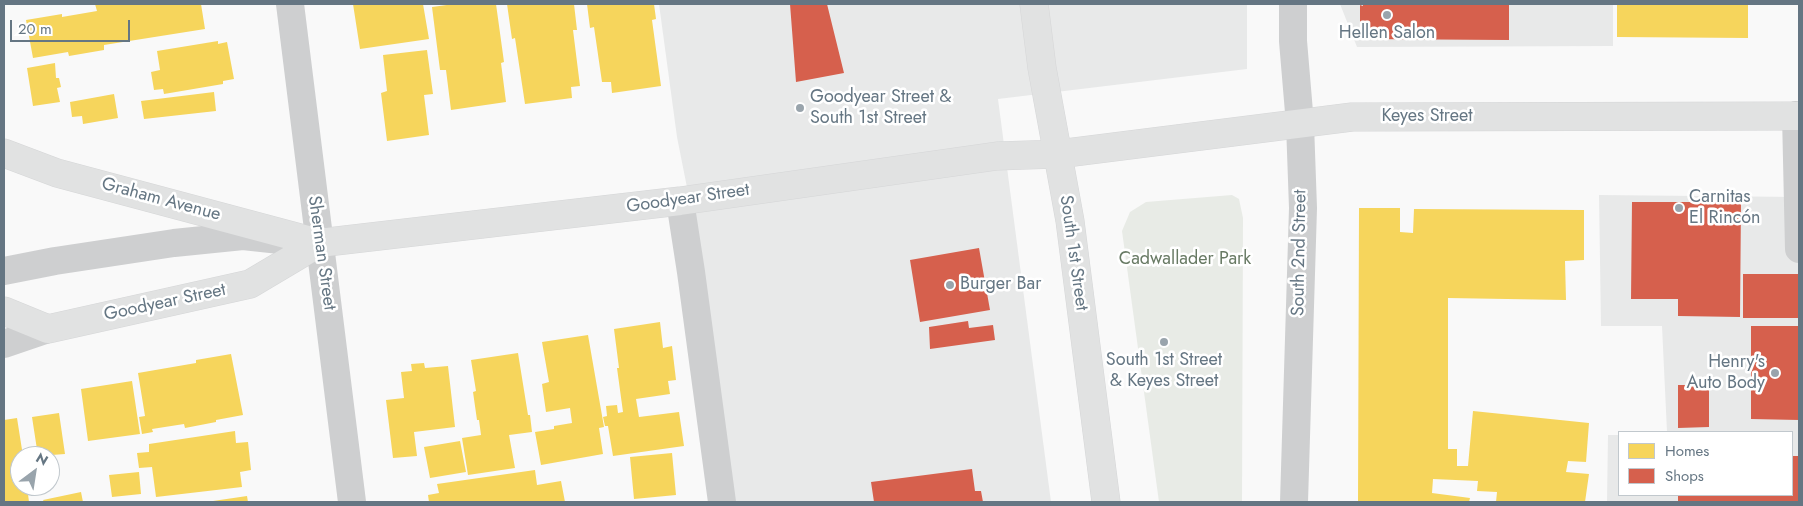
<!DOCTYPE html>
<meta charset="utf-8">
<style>
body{margin:0}
#map{position:relative;width:1803px;height:506px;overflow:hidden;background:#f9f9f9;font-family:Jost,sans-serif}
canvas{display:block}
.frame{position:absolute;inset:0;border:5px solid #657683;pointer-events:none}
.legend{position:absolute;left:1618px;top:431px;width:175px;height:65px;box-sizing:border-box;background:#fff;border:1px solid #c1c8cd;margin:0;padding:6px 9px;list-style:none;font-size:15px;color:#657683}
.legend li{display:flex;align-items:center;gap:10px;height:25px}
.legend b{width:25px;border:1px solid #c1c8cd}
.north{position:absolute;left:10px;top:446px;width:50px;height:50px;box-sizing:border-box;background:#fff;border:1px solid #c1c8cd;border-radius:50%;rotate:31deg;font-size:14px;font-weight:700;line-height:20px;text-align:center;color:#657683}
.north::after{content:'';display:block;margin:auto;width:18px;height:22px;background:#99a4ac;clip-path:polygon(50% 0,100% 100%,50% 72%,0 100%)}
.scale{position:absolute;left:10px;top:20px;width:120px;height:22px;box-sizing:border-box;border:2px solid #657683;border-top:0;padding-left:6px;font-size:15px;line-height:18px;white-space:nowrap;color:#657683;-webkit-text-stroke:4px #fff;paint-order:stroke}
</style>
<div id="map">
<canvas width="1803" height="506"></canvas>
<div class="frame"></div>
<ul class="legend">
<li><b style="height:14px;background:#f6d55c"></b>Homes</li>
<li><b style="height:14px;background:#d6604d"></b>Shops</li>
</ul>
<div class="north">N</div>
<div class="scale">20 m</div>
</div>
<script>
const context = document.querySelector('canvas').getContext('2d');
context.lineJoin = 'round';
function fill(path, color) { context.fillStyle = color; context.fill(path, 'evenodd'); }
const poly = rows => new Path2D(rows.map(r => 'M' + r).join(''));
function strokePath(path, color, width, dash) { context.strokeStyle = color; context.lineWidth = width; context.lineCap = dash ? 'butt' : 'round'; context.setLineDash(dash || []); context.stroke(path); }
function write(font, color, halo, rows, align = 'center') {
  context.font = font + ' Jost,sans-serif'; context.lineWidth = 5; context.setLineDash([]); context.textBaseline = 'middle'; context.strokeStyle = halo; context.fillStyle = color; for (const [text, x, y, turn = 0] of rows) {
    context.save(); context.translate(x, y); context.rotate((+turn || 0) * Math.PI / 180); context.textAlign = isNaN(turn) ? turn : align; if (halo) context.strokeText(text, 0, 0); context.fillText(text, 0, 0); context.restore();
  }
}
fill(poly([
 [659,4,1247,4,1247,69,998,99,1051,502,734,502,699,248,677,137],
 [1340,4,1613,4,1613,46,1357,47],
 [1599,195,1799,197,1799,502,1607,502,1608,435,1619,435,1619,495,1792,495,1792,432,1667,432,1662,326,1601,326]
]), '#e8e9e9');
fill(poly([
 [1232,195,1239,199,1243,218,1242,502,1159,502,1122,231,1130,212,1146,202]
]), '#e8ebe6');
fill(poly([
 [95,4,201,4,205,29,104,45,104,50,69,56,68,52,33,58,26,20,62,14,62,17,97,11],
 [353,4,423,4,429,39,360,49],
 [454,4,496,4,504,62,501,63,506,102,451,110,446,70,440,70,432,7],
 [507,4,574,4,577,30,573,30,580,86,571,87,572,98,525,104,515,38,512,39],
 [587,4,654,4,656,19,652,20,661,86,612,93,611,82,602,82,594,27,590,28],
 [1617,4,1748,4,1748,38,1617,37],
 [218,41,218,44,227,42,234,79,223,81,223,84,164,94,163,89,154,90,151,72,160,70,157,51],
 [427,50,433,94,424,95,429,135,387,141,381,93,387,91,383,55],
 [55,63,56,78,59,78,61,87,57,88,60,102,33,106,27,68],
 [214,92,216,111,144,119,141,101],
 [114,94,118,118,83,124,82,116,72,117,70,102],
 [1359,208,1400,208,1400,232,1413,233,1414,209,1584,210,1584,260,1565,261,1566,300,1448,298,1448,449,1457,449,1457,466,1468,466,1473,411,1589,423,1586,462,1568,461,1566,472,1589,474,1585,502,1496,502,1497,492,1477,491,1478,481,1433,479,1432,493,1470,498,1469,502,1358,502],
 [660,322,663,348,672,346,676,380,668,381,670,394,636,399,639,417,679,412,684,446,613,456,608,426,605,426,603,417,607,416,606,406,617,405,618,413,623,412,617,368,619,368,614,329],
 [588,335,604,427,599,428,603,454,541,465,535,432,554,429,554,426,572,423,570,408,546,412,542,384,549,382,542,342],
 [518,353,528,415,530,415,532,432,509,435,515,468,468,475,462,438,481,435,479,420,477,420,473,392,476,391,471,360],
 [231,354,243,415,216,420,216,422,185,428,184,424,152,429,153,432,142,434,139,417,145,416,138,373,196,363,196,360],
 [424,363,425,368,448,366,455,427,414,432,417,456,393,458,386,400,404,398,401,372,412,371,411,364],
 [132,381,140,434,88,441,81,389],
 [59,413,65,454,38,456,32,417],
 [17,418,23,456,20,456,20,486,27,486,29,502,4,502,4,420],
 [235,431,236,443,248,442,251,470,240,472,242,487,156,497,152,467,139,468,137,453,149,452,149,444],
 [460,441,466,472,430,478,424,447],
 [672,453,676,495,634,499,630,457],
 [535,470,537,485,561,481,565,502,429,502,428,495,439,493,437,484],
 [139,472,141,494,112,497,109,475],
 [81,492,83,502,44,502,43,500],
 [247,496,248,502,213,502,213,501]
]), '#f6d55c');
fill(poly([
 [790,4,827,4,844,73,796,82],
 [1363,4,1509,4,1509,40,1360,39,1360,5,1363,6],
 [1632,202,1741,202,1740,317,1678,316,1678,299,1631,299],
 [979,248,990,310,920,322,910,260],
 [1743,274,1799,274,1799,318,1743,318],
 [968,321,969,328,993,325,995,340,930,349,929,327],
 [1751,326,1799,326,1799,420,1751,419],
 [1678,385,1709,385,1709,427,1678,428],
 [1792,456,1799,456,1799,502,1678,502,1678,495,1792,495],
 [972,469,975,491,981,491,983,502,874,502,871,482]
]), '#d6604d');
const major = poly([
 [1034,4,1042,68,1070,221,1106,502],
 [4,153,57,173,319,243],
 [4,311,48,329,250,284,319,243,680,201,997,156,1058,154,1352,117,1799,116]
]);
strokePath(major, '#d5d6d7', 29);
strokePath(poly([
 [290,4,352,502],
 [1293,4,1293,41,1300,124,1303,208,1294,502],
 [1796,115,1799,249],
 [680,201,691,272,722,502],
 [4,271,55,261,174,243,243,236,280,240],
 [4,344,48,329]
]), '#cecfd0', 28);
strokePath(major, '#e1e2e2', 28);
for (const [x, y, r, color] of [
 [1387,15,5,"#99a4ac"],
 [800,108,5,"#99a4ac"],
 [1679,208,5,"#99a4ac"],
 [950,285,5,"#99a4ac"],
 [1164,342,5,"#99a4ac"],
 [1775,373,5,"#99a4ac"]
]) { const dot = new Path2D(); dot.arc(x, y, r, 0, 2 * Math.PI); context.fillStyle = color; context.fill(dot); strokePath(dot, '#fff', 2); }
write('18px', '#657683', '#fff', [
 ["Hellen Salon",1387,34,"center"],
 ["Goodyear Street &",810,98],
 ["South 1st Street",810,119],
 ["Carnitas",1689,198],
 ["El Rincón",1689,219],
 ["Burger Bar",960,285],
 ["South 1st Street",1164,361,"center"],
 ["& Keyes Street",1164,382,"center"],
 ["Henry's",1765,363,"right"],
 ["Auto Body",1765,384,"right"]
], 'left');
write('18px', '#657683', '#fff', [
 ["Keyes Street",1427,117],
 ["Goodyear Street",688,199,-8],
 ["Graham Avenue",161,200,15],
 ["Sherman Street",321,253,82],
 ["South 1st Street",1073,253,82],
 ["South 2nd Street",1300,253,-89],
 ["Goodyear Street",165,303,-12]
]);
write('18px', '#687a64', '#fff', [
 ["Cadwallader Park",1185,260]
]);
</script>
